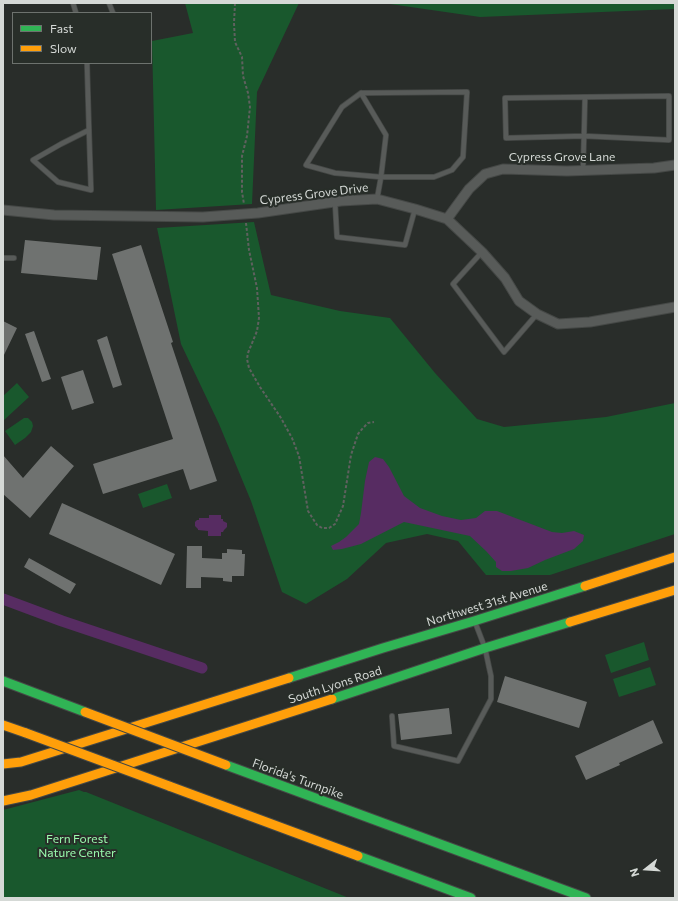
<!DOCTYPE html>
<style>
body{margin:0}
#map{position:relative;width:678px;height:901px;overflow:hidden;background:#292d2a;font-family:Commissioner,sans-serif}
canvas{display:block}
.frame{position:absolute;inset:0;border:4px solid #d5d9d6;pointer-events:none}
.legend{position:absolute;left:12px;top:12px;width:140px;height:52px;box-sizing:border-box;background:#282e29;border:1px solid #6d726e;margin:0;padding:5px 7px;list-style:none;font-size:12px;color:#d5d9d6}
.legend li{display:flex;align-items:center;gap:8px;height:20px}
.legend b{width:20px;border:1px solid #6d726e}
.north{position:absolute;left:626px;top:849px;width:40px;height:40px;-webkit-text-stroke:3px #282e29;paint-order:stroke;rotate:253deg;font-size:11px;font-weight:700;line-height:16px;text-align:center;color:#d5d9d6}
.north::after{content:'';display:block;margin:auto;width:14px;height:18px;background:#d5d9d6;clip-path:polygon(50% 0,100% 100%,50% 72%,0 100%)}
</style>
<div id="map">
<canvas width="678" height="901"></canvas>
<div class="frame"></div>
<ul class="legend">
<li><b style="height:5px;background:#30b455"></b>Fast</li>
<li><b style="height:5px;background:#ff9f0a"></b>Slow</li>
</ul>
<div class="north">N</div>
</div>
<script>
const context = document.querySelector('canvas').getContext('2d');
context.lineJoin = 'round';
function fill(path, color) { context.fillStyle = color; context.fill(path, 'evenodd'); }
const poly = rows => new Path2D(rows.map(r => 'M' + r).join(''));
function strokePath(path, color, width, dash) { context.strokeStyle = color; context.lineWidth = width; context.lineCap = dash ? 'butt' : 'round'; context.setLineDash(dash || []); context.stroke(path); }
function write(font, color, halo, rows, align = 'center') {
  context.font = font + ' Commissioner,sans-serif'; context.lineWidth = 4; context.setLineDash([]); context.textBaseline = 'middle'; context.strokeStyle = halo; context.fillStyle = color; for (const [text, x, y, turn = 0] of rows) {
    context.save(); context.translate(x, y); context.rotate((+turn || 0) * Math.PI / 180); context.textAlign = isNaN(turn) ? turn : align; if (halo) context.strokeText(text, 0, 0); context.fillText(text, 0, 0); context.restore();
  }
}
fill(poly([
 [185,3,299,3,257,92,252,204,156,210,152,41,193,33],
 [383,3,675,3,675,9,480,17],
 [254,222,263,261,271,295,340,311,390,318,435,373,477,419,504,427,606,417,675,403,675,534,550,575,486,575,458,541,427,534,386,543,347,579,306,604,282,592,251,501,219,424,181,344,157,228],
 [17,383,29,397,3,421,3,396],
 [24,418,28,418,32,422,33,426,31,432,25,438,15,445,5,431],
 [167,484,172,498,143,508,138,494],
 [644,642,649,660,611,673,605,655],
 [650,667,656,685,619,697,613,679],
 [79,790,84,792,86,792,349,898,3,898,3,810]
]), '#19582d');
fill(poly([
 [375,457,383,459,389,467,404,496,420,508,442,516,461,520,476,518,485,511,497,511,552,532,562,533,574,531,584,535,583,541,574,549,545,560,528,568,511,571,502,571,496,567,496,562,486,551,470,536,404,522,361,544,342,549,333,550,331,546,339,542,346,537,359,524,361,513,365,481,369,462],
 [209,515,221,515,221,519,223,519,223,521,227,523,227,527,224,530,223,532,221,532,221,536,208,536,208,531,198,530,198,529,195,526,195,522,197,520,199,520,199,518,209,518]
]), '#572c62');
strokePath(poly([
 [3,599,62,621,202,668]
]), '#572c62', 11);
fill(poly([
 [25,240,101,247,97,280,21,273],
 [141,245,173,342,171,343,217,481,190,490,183,469,103,494,93,464,173,439,112,254],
 [3,321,17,328,3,357],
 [34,331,51,379,42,382,25,334],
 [107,336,122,385,113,388,97,340],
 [83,370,94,403,72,410,61,377],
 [51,446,74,466,30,518,3,494,3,455,23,478],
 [62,503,175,554,161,585,49,534],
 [187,546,202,546,202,558,222,559,222,553,227,553,227,549,242,550,242,554,245,554,244,576,232,576,232,582,223,581,223,578,201,577,201,588,186,588],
 [29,558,76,584,70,594,24,567],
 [505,676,587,702,579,728,497,702],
 [449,708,452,734,401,740,398,714],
 [653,720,663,743,619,763,620,765,586,780,575,756]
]), '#6f7270');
const lane = poly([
 [73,3,76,13],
 [109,3,113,13],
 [87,63,89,130,91,190,58,182,33,160,61,144,89,130],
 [361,93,342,107,306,165,335,173,381,177,434,177,452,170,463,157,467,92,361,93,386,135,381,177,377,199],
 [583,170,584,136,585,97,669,96,669,140,584,136,506,138,505,98,585,97],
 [335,202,337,237,405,245,415,209],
 [482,252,453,284,504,352,537,314],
 [3,258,14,258],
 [392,716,394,746,458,761,491,699,491,676,489,667,485,648,475,622]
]);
const street = poly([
 [3,210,54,215,203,217,258,213,341,201,377,199,415,209,447,219,482,252,505,278,519,301,537,314,558,324,590,322,675,307],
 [447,219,469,189,485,174,503,169,567,171,654,168,675,165]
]);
const fast = poly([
 [289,678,383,648,474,621,585,586],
 [3,681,85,712],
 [332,699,485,648,570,622],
 [226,765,586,898],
 [358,856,471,898]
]);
const slow = poly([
 [585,586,675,557],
 [570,622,675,590],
 [3,725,26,733],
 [3,764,21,762,289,678],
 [169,786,358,856],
 [3,801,31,795,332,699]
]);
strokePath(lane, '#454846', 6);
strokePath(street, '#454846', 11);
strokePath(fast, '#454846', 11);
strokePath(slow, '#454846', 11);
strokePath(poly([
 [235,3,234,23,235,42,242,57,243,76,248,93,250,107,247,136,242,156,242,192,244,204],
 [246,223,249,250,257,288,259,318,257,331,248,353,247,359,249,368,260,387,281,418,292,438,299,456,308,511,317,525,322,528,329,528,335,524,343,506,351,455,358,434,363,428,368,423,374,422]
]), '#5f615f', 2, [3, 2]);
strokePath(lane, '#585b59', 4.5);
strokePath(street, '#585b59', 9);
strokePath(fast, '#30b455', 9);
strokePath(slow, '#ff9f0a', 9);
const slowBridge = poly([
 [85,712,226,765],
 [26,733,169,786]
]);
strokePath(slowBridge, '#454846', 11, []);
strokePath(slowBridge, '#ff9f0a', 9);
write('12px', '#d5d9d6', '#282e29', [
 ["Cypress Grove Lane",562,157],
 ["Cypress Grove Drive",314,194,-7],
 ["Northwest 31st Avenue",487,604,-17],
 ["South Lyons Road",335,685,-18],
 ["Florida's Turnpike",298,779,20]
]);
write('12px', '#9afbad', '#282e29', [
 ["Fern Forest",77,839],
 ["Nature Center",77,853]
]);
</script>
